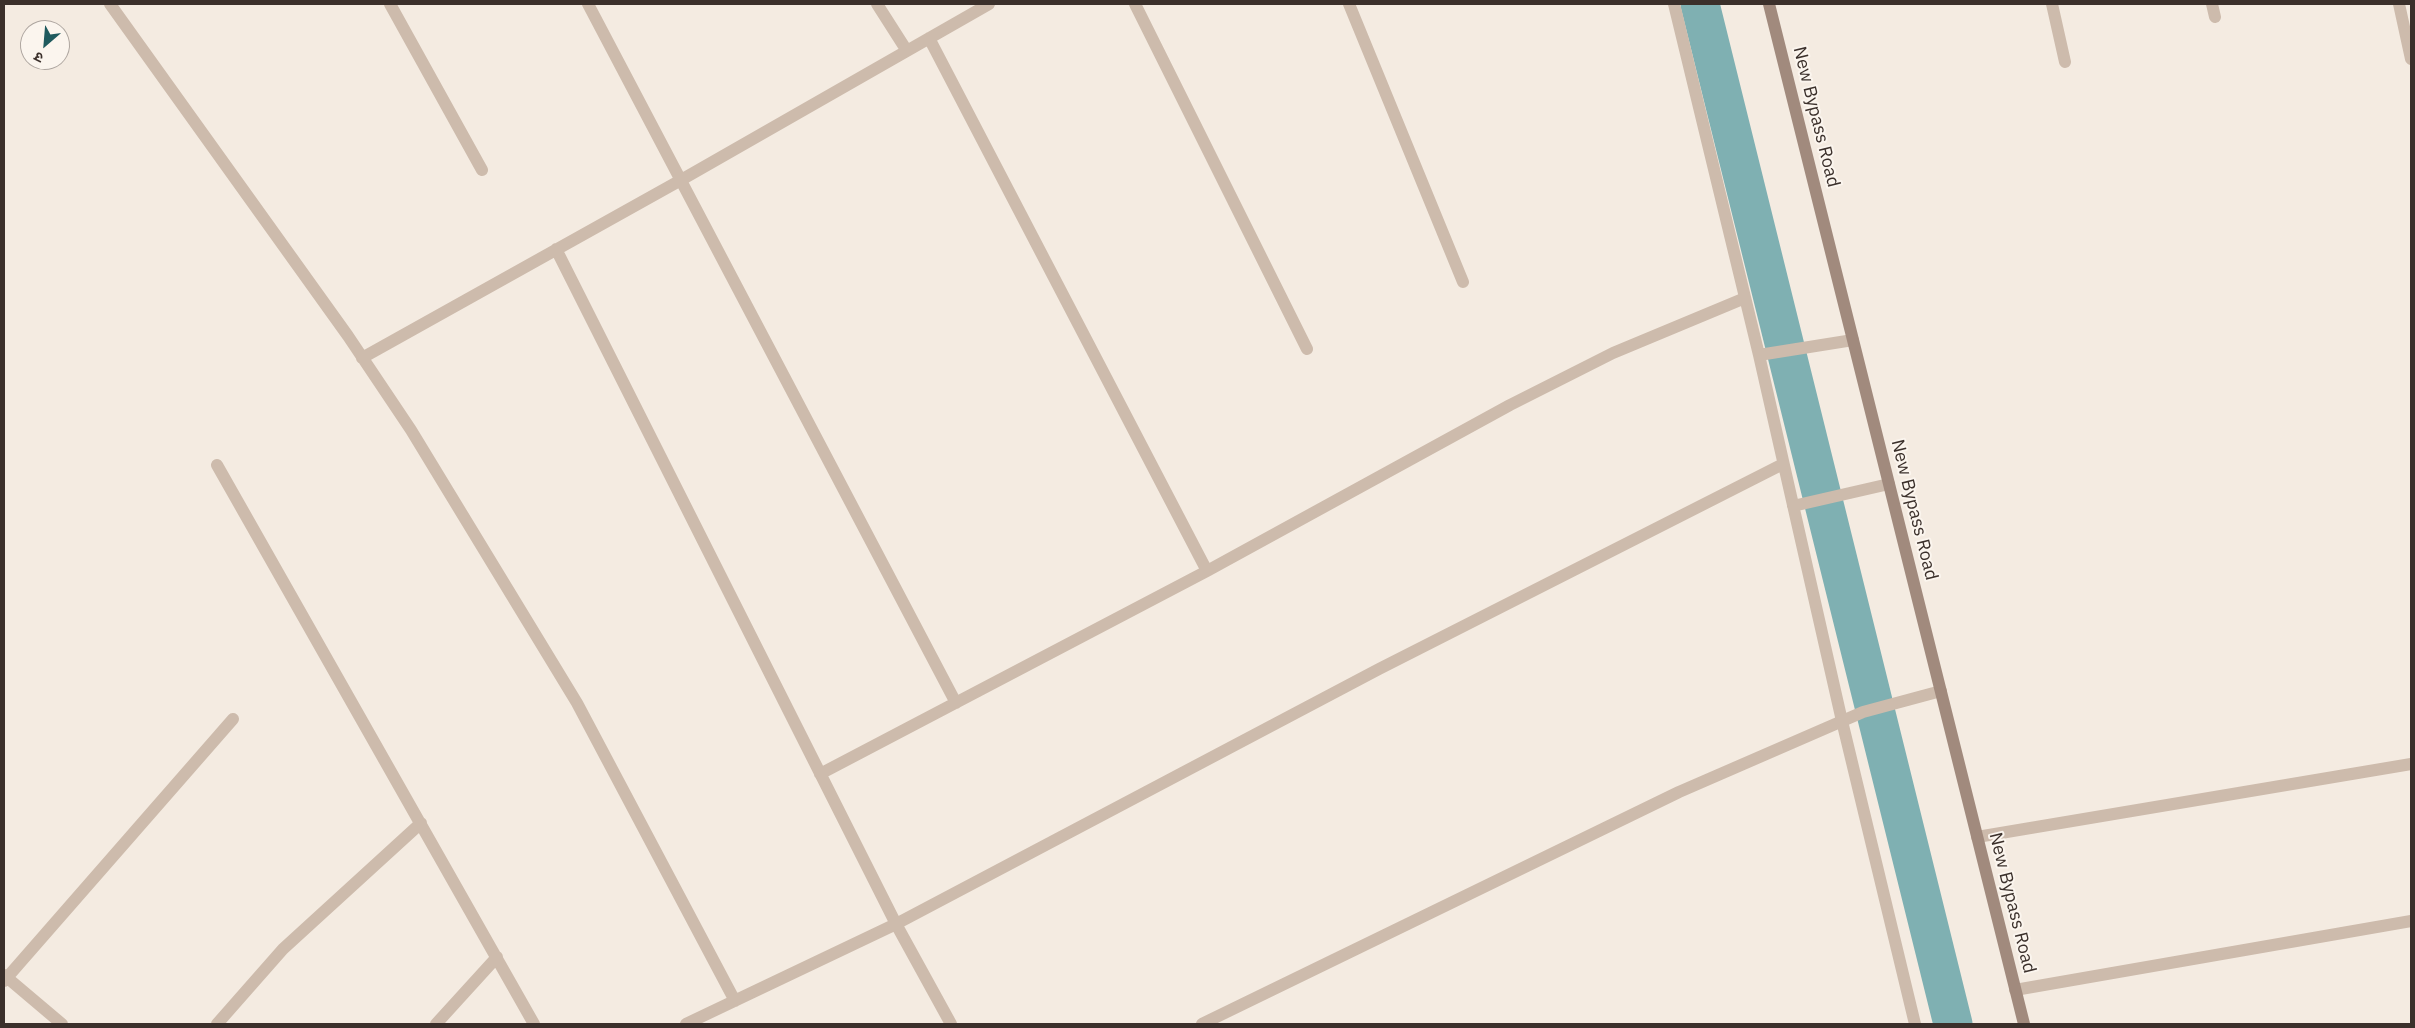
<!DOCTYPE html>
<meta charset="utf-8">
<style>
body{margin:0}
#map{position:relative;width:2415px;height:1028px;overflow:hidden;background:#f4ebe1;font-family:"IBM Plex Sans","Noto Sans Devanagari",sans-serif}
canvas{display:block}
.frame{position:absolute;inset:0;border:5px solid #3b302b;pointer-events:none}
.north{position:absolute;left:20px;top:20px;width:50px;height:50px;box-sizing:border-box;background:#fbf5ee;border:1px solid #aea6a0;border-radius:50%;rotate:207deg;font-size:14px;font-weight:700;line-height:20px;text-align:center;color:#3b302b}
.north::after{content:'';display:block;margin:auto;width:18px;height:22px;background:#1f5a5e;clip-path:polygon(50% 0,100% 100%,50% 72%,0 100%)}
</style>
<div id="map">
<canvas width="2415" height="1028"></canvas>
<div class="frame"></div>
<div class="north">उ</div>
</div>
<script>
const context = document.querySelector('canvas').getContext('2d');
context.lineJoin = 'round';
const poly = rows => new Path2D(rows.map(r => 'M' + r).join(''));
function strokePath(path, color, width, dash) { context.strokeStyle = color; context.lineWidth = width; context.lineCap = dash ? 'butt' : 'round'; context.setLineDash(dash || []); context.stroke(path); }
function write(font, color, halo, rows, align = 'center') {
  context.font = font + ' "IBM Plex Sans",sans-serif'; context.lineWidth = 4; context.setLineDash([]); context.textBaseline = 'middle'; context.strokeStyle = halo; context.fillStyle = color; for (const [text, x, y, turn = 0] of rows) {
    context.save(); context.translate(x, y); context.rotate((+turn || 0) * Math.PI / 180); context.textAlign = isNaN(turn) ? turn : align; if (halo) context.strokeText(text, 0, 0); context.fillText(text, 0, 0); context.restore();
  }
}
strokePath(poly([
 [1700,4,1953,1024]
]), '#7fb0b2', 39);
strokePath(poly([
 [110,4,348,336,411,430,577,703,735,1001],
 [390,4,482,170],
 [588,4,956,703],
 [877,4,907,51],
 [1135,4,1307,349],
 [1349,4,1463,282],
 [1674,4,1759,355,1842,721,1915,1024],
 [2052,4,2065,62],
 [2212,4,2215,17],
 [2399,4,2411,59],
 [929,38,1207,571],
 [556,249,896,924,951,1024],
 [1759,355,1853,340],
 [362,358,681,180,989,4],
 [217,465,534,1024],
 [1793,506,1889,484],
 [820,774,1207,571,1510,405,1613,353,1745,298],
 [1977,837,2411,764],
 [4,975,62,1024],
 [4,981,233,719],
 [2015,990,2411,921],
 [217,1024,283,949,421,823],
 [436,1024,497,957],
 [686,1024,896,924,1379,669,1783,464],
 [1202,1024,1679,792,1863,712,1941,691]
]), '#cdbbac', 12);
strokePath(poly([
 [1769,4,2024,1024]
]), '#a18a7d', 12);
write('18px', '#3b302b', '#fbf5ee', [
 ["New Bypass Road",1816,117,76],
 ["New Bypass Road",1914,510,76],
 ["New Bypass Road",2012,903,76]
]);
</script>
